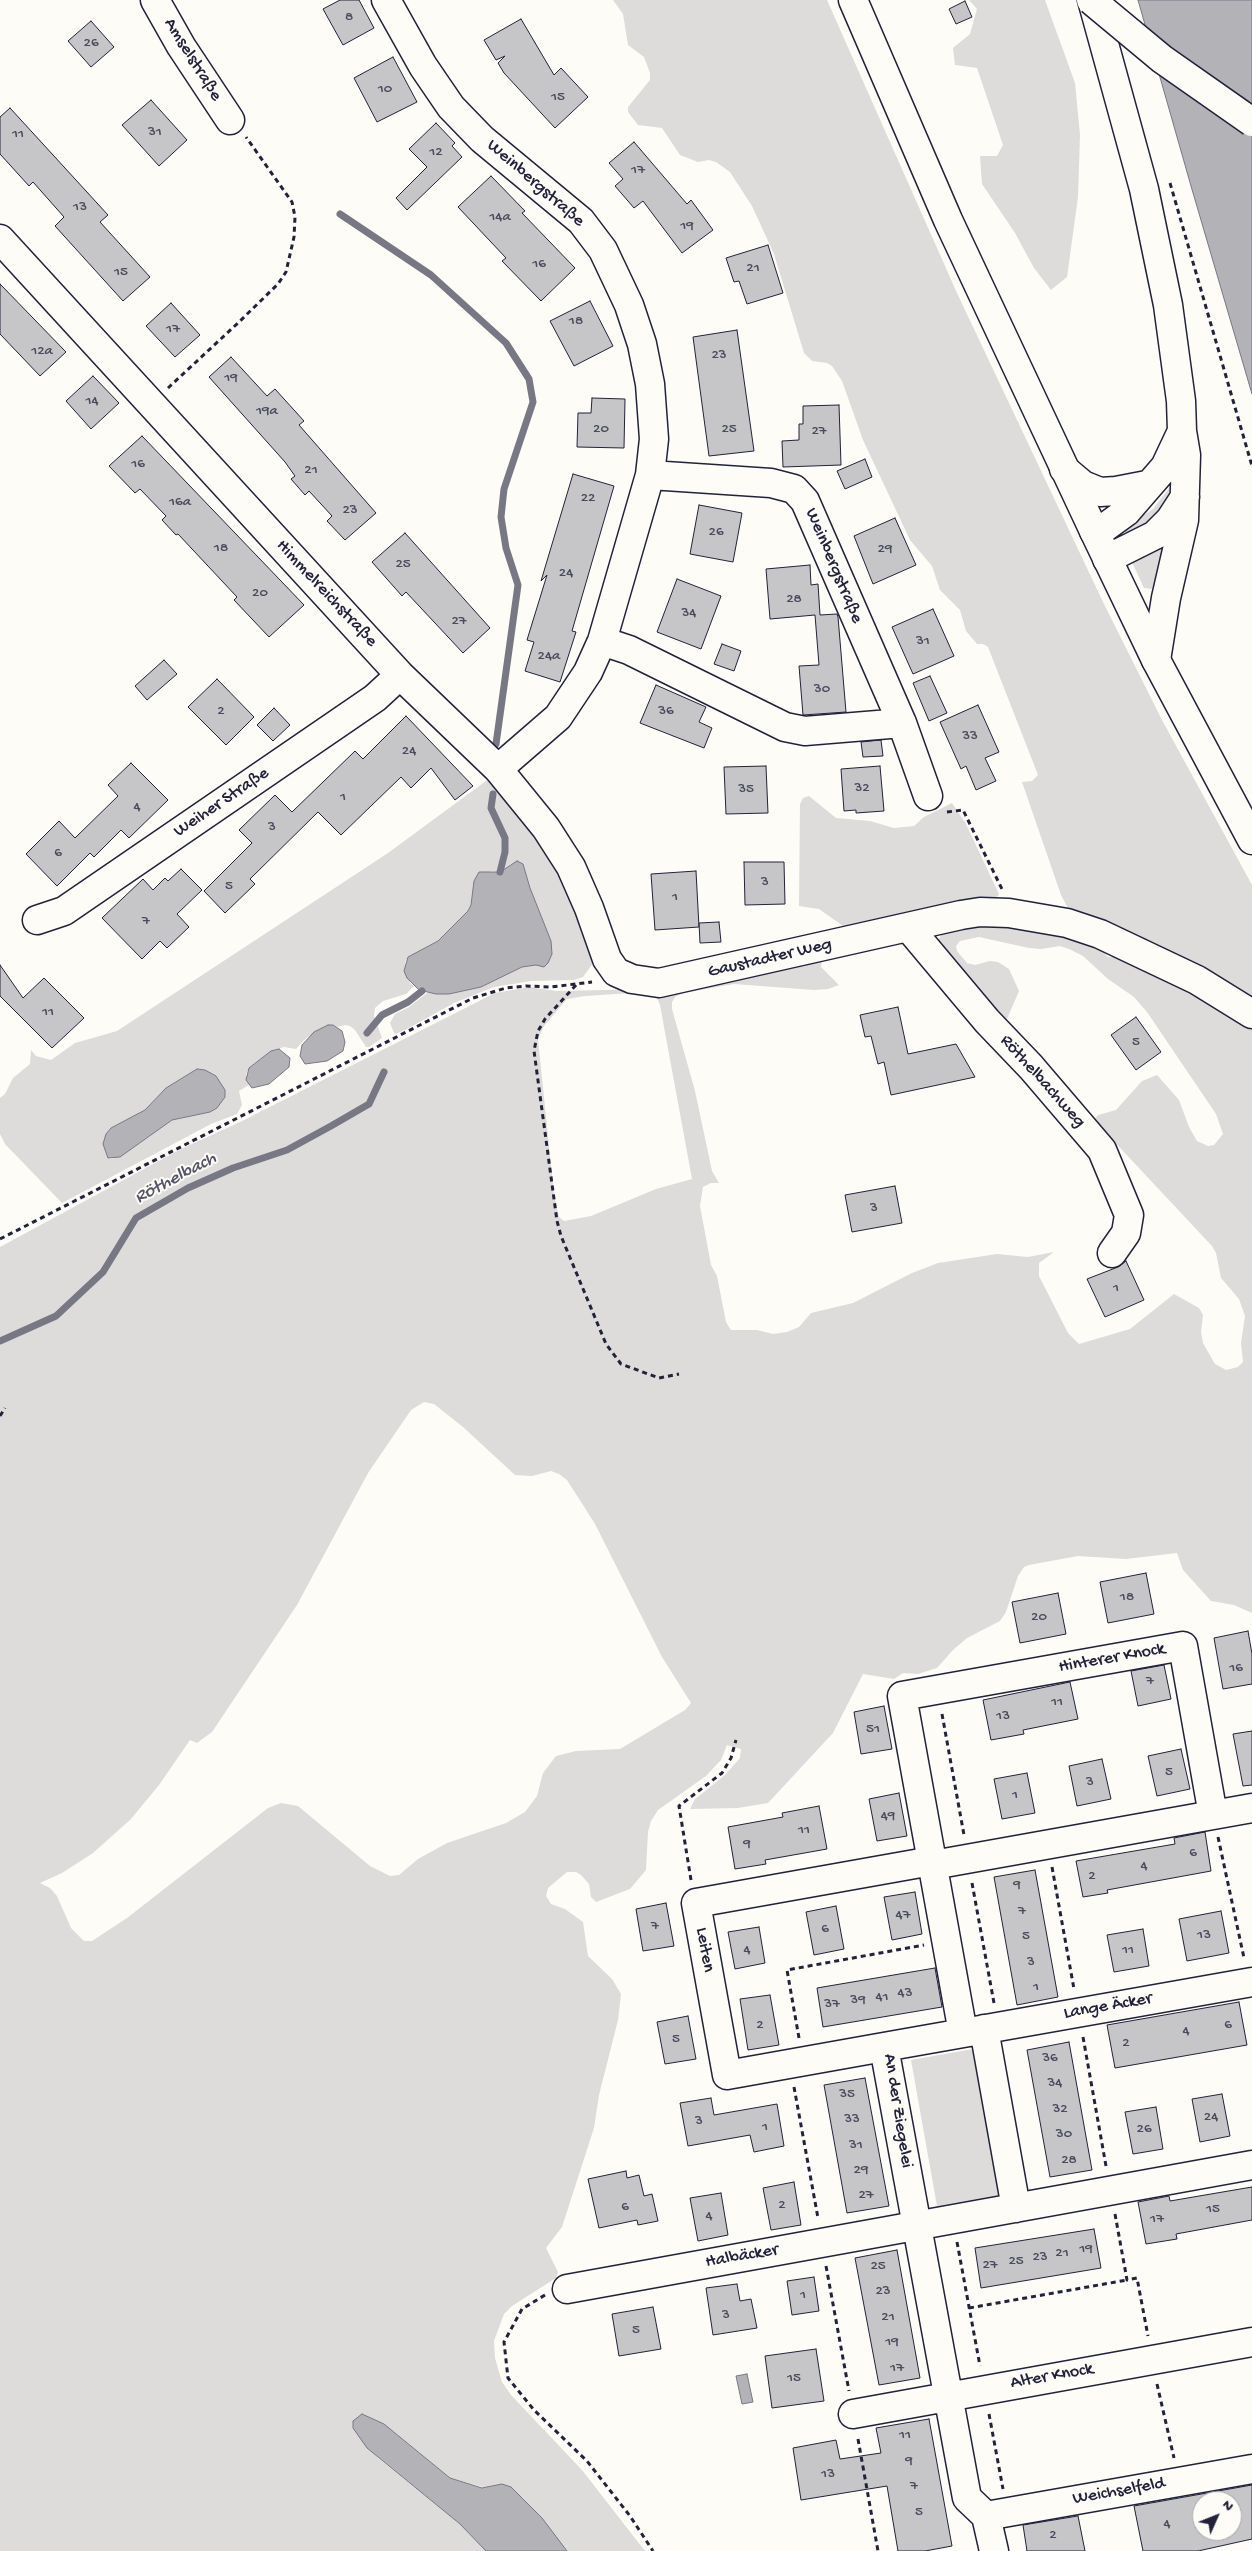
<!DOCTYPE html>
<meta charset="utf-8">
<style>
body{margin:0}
#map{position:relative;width:1252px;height:2551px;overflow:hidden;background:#fdfcf7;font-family:"Gochi Hand",sans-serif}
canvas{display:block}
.north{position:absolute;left:1192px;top:2491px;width:50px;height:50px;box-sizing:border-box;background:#fdfcf7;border:1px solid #a5a5ac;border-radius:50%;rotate:46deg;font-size:14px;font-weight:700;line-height:20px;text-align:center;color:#22223b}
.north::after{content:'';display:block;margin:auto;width:18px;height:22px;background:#22223b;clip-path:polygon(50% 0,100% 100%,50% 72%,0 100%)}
</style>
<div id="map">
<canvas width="1252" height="2551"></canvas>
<div class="north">N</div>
</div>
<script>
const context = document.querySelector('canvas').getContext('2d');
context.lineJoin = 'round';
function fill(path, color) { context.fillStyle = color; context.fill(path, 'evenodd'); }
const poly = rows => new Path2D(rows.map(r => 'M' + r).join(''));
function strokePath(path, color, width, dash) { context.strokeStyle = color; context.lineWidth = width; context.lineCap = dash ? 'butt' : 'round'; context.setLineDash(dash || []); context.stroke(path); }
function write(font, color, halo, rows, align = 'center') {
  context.font = font + ' "Gochi Hand",sans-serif'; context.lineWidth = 4; context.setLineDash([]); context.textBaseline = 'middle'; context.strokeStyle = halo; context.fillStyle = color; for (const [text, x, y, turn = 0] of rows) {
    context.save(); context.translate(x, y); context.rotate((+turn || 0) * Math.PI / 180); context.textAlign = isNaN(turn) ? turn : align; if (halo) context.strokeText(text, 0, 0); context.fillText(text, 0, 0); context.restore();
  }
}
fill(poly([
 [613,0,827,0,957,293,1104,604,1162,720,1252,885,1252,1613,1234,1605,1211,1601,1183,1570,1177,1553,1126,1559,1078,1556,1029,1565,1024,1567,1018,1576,1006,1612,1000,1621,967,1638,953,1650,937,1668,918,1674,903,1673,894,1679,863,1674,833,1733,768,1803,738,1808,690,1809,695,1799,725,1775,740,1758,741,1749,727,1745,721,1760,706,1776,658,1810,651,1821,648,1832,646,1870,630,1889,596,1902,591,1897,589,1884,581,1875,576,1872,567,1872,548,1888,546,1896,551,1904,565,1909,583,1922,588,1956,612,1979,621,1994,618,2020,599,2095,594,2128,562,2227,546,2248,558,2272,556,2278,512,2306,504,2314,494,2341,495,2358,502,2382,511,2395,582,2470,645,2551,567,2551,523,2498,450,2478,393,2431,353,2428,378,2458,460,2524,486,2551,0,2551,0,1247,179,1150,240,1122,495,993,529,987,557,991,653,989,822,960,821,967,839,985,828,989,814,990,734,984,684,993,676,996,672,1002,672,1009,695,1091,712,1171,719,1183,711,1183,703,1187,700,1206,711,1265,717,1276,726,1322,731,1330,757,1330,773,1334,787,1332,799,1327,811,1313,853,1303,912,1273,938,1263,997,1254,1028,1257,1054,1252,1039,1263,1039,1276,1068,1333,1079,1344,1130,1329,1174,1294,1199,1308,1203,1315,1201,1332,1203,1343,1215,1364,1226,1370,1238,1367,1243,1362,1241,1343,1245,1316,1239,1299,1221,1278,1216,1253,1212,1246,1094,1120,1098,1115,1116,1110,1142,1081,1157,1075,1179,1100,1189,1127,1197,1141,1208,1146,1214,1145,1223,1134,1216,1114,1147,1012,1134,997,1108,979,1083,956,1069,949,1060,946,1041,949,1029,948,979,937,960,941,956,946,957,951,967,963,975,965,990,961,998,962,1009,969,1019,991,1004,1026,937,942,943,932,989,923,1093,941,1108,957,1121,957,1071,914,1061,895,1022,782,1032,781,1038,775,988,647,983,644,977,644,966,631,960,610,940,590,932,566,910,540,863,440,842,381,832,366,827,363,812,361,804,353,774,254,752,206,730,172,716,162,709,160,698,162,680,155,662,128,638,125,628,112,628,107,650,80,650,73,644,57,628,45,623,14],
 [632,993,657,998,660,1005,692,1179,656,1189,591,1216,564,1221,559,1217,554,1195,538,1039,544,1026,567,999,585,996],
 [424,1402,434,1404,463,1427,515,1475,532,1476,551,1471,559,1474,567,1480,595,1524,662,1657,691,1703,685,1710,620,1749,576,1751,556,1756,543,1773,537,1796,525,1812,506,1823,447,1843,418,1859,399,1875,390,1876,370,1866,298,1806,281,1803,268,1808,127,1918,92,1941,84,1941,71,1928,57,1896,50,1888,40,1883,62,1873,93,1853,131,1819,159,1785,190,1740,197,1743,212,1732,297,1605,368,1473,411,1410],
 [969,0,1045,0,1075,83,1080,135,1078,197,1067,277,1051,290,1034,268,1015,233,982,184,980,156,997,156,1003,145,977,68,955,65,953,48,970,34,977,9],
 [1177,478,1164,513,1147,528,1129,534,1124,531,1128,525,1153,509],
 [1162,544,1166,545,1152,589,1144,588,1131,560],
 [490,778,547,842,596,959,583,977,574,980,531,981,494,987,454,1003,407,1029,396,1034,394,1033,390,1023,395,1014,409,1007,427,993,449,994,481,987,522,967,536,965,551,941,530,888,523,864,511,864,500,872,491,871,474,881,471,905,468,911,438,941,408,957,405,962,410,983,414,986,406,994,383,1001,375,1008,374,1016,382,1038,369,1047,366,1047,355,1030,350,1026,345,1025,337,1027,333,1025,306,1038,296,1049,284,1047,271,1051,249,1068,246,1074,249,1085,239,1091,242,1105,237,1114,211,1124,62,1203,5,1144,0,1134,0,1098,5,1094,13,1078,30,1064,31,1050,36,1056,51,1060,75,1043,117,1031,388,853],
 [197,1069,216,1076,222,1085,225,1097,217,1108,210,1112,172,1120,120,1157,110,1159,106,1134,111,1128,145,1110,166,1088],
 [809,796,836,818,870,821,894,828,914,826,924,817,952,803,966,824,999,894,995,900,932,906,843,926,819,909,799,906,800,804,803,798],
 [973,2049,1000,2195,937,2206,911,2060]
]), '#dddcdb');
const water = poly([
 [1138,0,1252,0,1252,394,1191,186,1138,0],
 [517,861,523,864,530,888,551,941,552,954,548,963,544,967,536,965,522,967,481,987,449,994,436,994,419,990,407,978,404,971,408,957,438,941,468,911,471,905,474,881,479,872,500,872,517,861],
 [328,1025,333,1025,342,1031,345,1042,343,1051,327,1061,305,1064,300,1056,302,1045,314,1032,328,1025],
 [279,1049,290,1058,289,1067,269,1084,252,1088,246,1080,249,1068,271,1051,279,1049],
 [197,1069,205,1070,216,1076,225,1090,225,1097,217,1108,210,1112,172,1120,120,1157,108,1158,103,1144,106,1134,111,1128,145,1110,166,1088,197,1069],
 [747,2374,753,2402,742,2404,736,2376,747,2374],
 [362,2414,384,2424,450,2478,482,2488,502,2484,511,2487,542,2518,567,2551,486,2551,460,2524,367,2448,353,2428,353,2421,362,2414]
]);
fill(water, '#b2b2b7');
strokePath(water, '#787885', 1);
strokePath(poly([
 [340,214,431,275,506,343,529,379,533,402,504,489,501,517,506,548,518,585,496,744],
 [493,794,491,808,505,838,505,852,500,872],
 [367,1033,382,1015,408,1002,422,991],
 [0,1341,56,1316,103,1272,136,1218,188,1188,233,1168,287,1150,331,1126,369,1104,384,1072]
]), '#787885', 7);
const building = poly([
 [340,0,359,0,374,28,343,45,323,9,340,0],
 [965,1,972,17,956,24,949,9,965,1],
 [521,19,554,75,561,68,588,97,555,128,504,73,498,63,505,56,496,60,484,40,521,19],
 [91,21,114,47,91,67,68,41,91,21],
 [393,57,417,102,377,122,354,78,393,57],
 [151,100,187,140,159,166,122,125,151,100],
 [10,108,108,215,100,222,150,277,123,301,55,226,64,217,33,182,29,186,0,154,0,117,10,108],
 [436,123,455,143,452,146,462,157,407,210,396,198,427,167,409,149,436,123],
 [634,142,687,204,691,200,713,230,682,253,643,201,634,208,615,186,623,179,609,163,634,142],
 [491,176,525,211,522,213,575,268,541,301,502,261,506,258,458,207,491,176],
 [768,245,783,293,747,304,739,281,734,282,726,258,768,245],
 [0,284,66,352,40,376,0,334,0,284],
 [590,301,613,346,574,366,550,321,590,301],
 [171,303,200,335,175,357,146,326,171,303],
 [737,330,754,451,709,456,693,337,737,330],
 [231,357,267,396,275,389,304,421,299,425,376,513,345,540,327,521,332,516,309,491,305,495,291,479,295,476,285,462,209,377,231,357],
 [93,376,119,403,91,429,66,401,93,376],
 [592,398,625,399,624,448,577,447,578,413,591,413,592,398],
 [839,405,841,465,783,467,782,441,799,440,799,424,803,424,803,406,839,405],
 [142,436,304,605,269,637,234,600,237,597,178,534,176,535,162,520,166,516,140,489,135,493,109,466,142,436],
 [865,459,872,477,845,489,837,471,865,459],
 [573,474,614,486,572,631,576,632,560,682,525,671,534,642,527,640,547,575,541,581,573,474],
 [699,505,742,513,733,562,690,554,699,505],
 [895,518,916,565,873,584,854,536,895,518],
 [405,533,490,628,463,653,406,592,402,596,372,562,405,533],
 [810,565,811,585,818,584,820,615,837,614,838,617,846,712,803,715,799,666,819,665,815,615,770,619,766,569,810,565],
 [677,579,721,596,701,649,657,632,677,579],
 [933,609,954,656,913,674,892,627,933,609],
 [722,644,741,651,734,671,714,664,722,644],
 [164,660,177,674,147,700,135,686,164,660],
 [930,676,947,713,929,721,913,683,930,676],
 [217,679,254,717,226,745,188,707,217,679],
 [656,685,706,707,699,722,712,728,704,748,640,723,656,685],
 [978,705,999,752,985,758,996,781,976,790,966,766,961,769,940,722,978,705],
 [274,708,290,725,273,741,257,725,274,708],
 [406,716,473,786,455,800,431,768,411,788,401,777,341,835,318,812,250,879,255,884,225,913,204,891,252,843,239,830,275,795,292,812,355,751,363,759,406,716],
 [881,740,883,756,863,757,861,742,881,740],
 [131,763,168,800,129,838,121,830,94,857,90,853,57,886,26,854,59,821,75,838,118,796,108,785,131,763],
 [766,766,768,813,726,814,724,767,766,766],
 [880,766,884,811,856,813,856,810,844,811,841,769,880,766],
 [744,862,784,862,785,904,745,905,744,862],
 [181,869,202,890,177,914,189,927,167,948,160,941,142,959,102,918,143,879,153,890,165,878,168,881,181,869],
 [696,871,699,927,655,930,651,874,696,871],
 [719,922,721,942,700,943,699,923,719,922],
 [0,965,23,998,44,978,84,1018,52,1048,0,996,0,965],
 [898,1007,908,1054,956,1044,975,1077,891,1095,884,1062,878,1064,871,1036,865,1037,860,1015,898,1007],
 [1136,1017,1161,1052,1136,1070,1111,1035,1136,1017],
 [895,1186,902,1223,852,1232,845,1195,895,1186],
 [1126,1261,1144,1300,1105,1317,1087,1279,1118,1267,1126,1261],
 [1146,1573,1154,1614,1108,1623,1100,1582,1146,1573],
 [1058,1593,1066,1634,1020,1643,1012,1602,1058,1593],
 [1248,1631,1252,1654,1252,1684,1223,1689,1214,1638,1248,1631],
 [1164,1665,1171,1699,1138,1706,1131,1671,1164,1665],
 [1070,1682,1078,1719,1023,1730,1024,1734,991,1740,983,1700,1070,1682],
 [884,1706,892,1749,861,1754,854,1712,884,1706],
 [1252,1731,1252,1785,1243,1786,1233,1734,1252,1731],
 [1181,1749,1190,1789,1157,1796,1148,1756,1181,1749],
 [1102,1759,1111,1799,1077,1806,1069,1766,1102,1759],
 [1027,1773,1035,1813,1002,1819,994,1779,1027,1773],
 [899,1793,907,1836,877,1841,869,1799,899,1793],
 [819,1806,827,1849,765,1860,766,1864,735,1869,728,1827,783,1817,782,1813,819,1806],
 [1205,1832,1211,1871,1107,1890,1108,1893,1083,1897,1076,1861,1175,1844,1174,1838,1205,1832],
 [1035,1870,1058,1997,1017,2005,994,1877,1035,1870],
 [915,1892,922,1934,892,1940,884,1897,915,1892],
 [666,1903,674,1946,643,1951,636,1909,666,1903],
 [836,1906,844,1949,814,1955,806,1912,836,1906],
 [1221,1911,1229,1953,1187,1961,1179,1919,1221,1911],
 [759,1927,765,1963,735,1969,728,1932,759,1927],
 [1143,1929,1149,1966,1114,1972,1107,1935,1143,1929],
 [935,1968,942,2007,823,2027,817,1988,935,1968],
 [770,1995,779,2045,748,2050,740,1999,770,1995],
 [1239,2002,1247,2045,1115,2068,1107,2025,1239,2002],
 [688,2016,696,2059,665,2064,657,2022,688,2016],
 [1069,2042,1092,2170,1050,2177,1027,2050,1069,2042],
 [865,2078,889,2206,847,2213,824,2085,865,2078],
 [1222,2094,1230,2136,1200,2142,1192,2099,1222,2094],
 [711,2098,714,2115,777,2104,784,2146,754,2152,750,2135,688,2146,680,2103,711,2098],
 [1156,2107,1163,2149,1133,2154,1125,2112,1156,2107],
 [626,2171,627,2178,639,2175,644,2196,652,2194,658,2221,638,2225,637,2220,599,2228,588,2179,626,2171],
 [794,2182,801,2225,771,2230,763,2188,794,2182],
 [1252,2187,1252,2220,1176,2234,1177,2239,1146,2244,1138,2202,1169,2196,1170,2201,1252,2187],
 [721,2193,728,2235,698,2241,690,2198,721,2193],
 [1094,2229,1101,2268,981,2288,975,2248,1094,2229],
 [897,2250,920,2378,879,2385,855,2258,897,2250],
 [814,2277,819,2311,792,2315,787,2281,814,2277],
 [737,2284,740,2301,751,2299,757,2328,713,2335,706,2288,737,2284],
 [653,2307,661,2349,619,2356,612,2314,653,2307],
 [816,2349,824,2401,772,2408,765,2356,816,2349],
 [929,2419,952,2546,925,2551,898,2551,887,2486,801,2500,793,2448,836,2440,840,2459,881,2453,876,2428,929,2419],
 [1252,2485,1252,2539,1198,2551,1143,2551,1134,2506,1252,2485],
 [1202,2501,1232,2501,1232,2531,1202,2531,1202,2501],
 [1078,2516,1085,2551,1027,2551,1023,2525,1078,2516]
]);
fill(building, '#c6c6c8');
strokePath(building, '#22223b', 1);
const minor = poly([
 [155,0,181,46,230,120],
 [386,0,423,66,451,107,482,139,581,221,603,250,629,305,642,344,650,384,654,439,650,475,602,641,588,672,558,717,498,769],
 [853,0,948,220,1094,531,1156,660,1252,840],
 [0,239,400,675,498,769,546,828,571,867,589,908,607,959,616,972,632,979,659,983,961,915,980,912,1009,913,1067,923,1100,934,1197,980,1252,1014],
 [650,475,771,483,794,489,805,501,902,723,928,796],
 [602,641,629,650,785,727,805,731,902,723],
 [37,920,64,911,375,698,400,675],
 [909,928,987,1021,1031,1067,1102,1150,1129,1215,1126,1233,1112,1253],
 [933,1865,1252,1808],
 [984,2029,1016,2208],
 [963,2033,902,1696,1183,1646,1213,1815],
 [884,2047,727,2075,696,1903,932,1861],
 [567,2289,1252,2165],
 [853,2414,1252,2342],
 [986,2516,1252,2469],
 [994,2551,986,2516,967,2498,884,2047,1252,1982]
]);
const major = poly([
 [1092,0,1144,189,1168,305,1181,401,1182,431,1186,455,1184,520,1166,598,1156,660],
 [1064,469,1083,485,1100,492,1116,491,1147,485],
 [1094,531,1104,528,1126,512,1165,467,1182,431],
 [1107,559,1155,535,1170,520,1185,497]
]);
strokePath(minor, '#22223b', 31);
strokePath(major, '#22223b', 31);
strokePath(poly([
 [1170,183,1252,466],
 [168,388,239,322,278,284,286,272,294,237,295,217,292,202,246,137],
 [947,812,963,810,1002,889],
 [576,985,545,1019,538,1031,534,1051,557,1221,561,1236,606,1344,621,1364,659,1378,679,1374],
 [0,1239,473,998,506,988,526,986,551,987,592,982],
 [0,1416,5,1408],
 [942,1714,964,1835],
 [1218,1837,1244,1958],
 [1052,1867,1074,1989],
 [691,1880,679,1806,722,1773,731,1758,736,1740],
 [972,1883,994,2003],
 [1083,2037,1106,2166],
 [799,2038,787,1970,924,1945],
 [794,2087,818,2218],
 [1115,2214,1127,2280,1137,2278,1148,2336],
 [957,2242,980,2366],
 [826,2266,849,2391],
 [545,2295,522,2309,504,2342,508,2378,534,2410,587,2461,630,2516,653,2551],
 [969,2308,1127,2280],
 [1157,2384,1174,2458],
 [989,2414,1003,2489],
 [858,2439,878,2551]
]), '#22223b', 3, [5, 4]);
strokePath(minor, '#fdfcf7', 28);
strokePath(major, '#fdfcf7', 28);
const majorBridge = poly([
 [1091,0,1162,59,1252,122]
]);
strokePath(majorBridge, '#22223b', 31, []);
strokePath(majorBridge, '#fdfcf7', 28);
write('15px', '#4b4b5e', null, [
 ["8",349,18],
 ["26",91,44],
 ["10",385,90],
 ["15",558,98],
 ["31",155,133],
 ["11",18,135],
 ["12",436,153],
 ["17",638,171],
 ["13",80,208],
 ["14a",500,218],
 ["19",687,227],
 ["16",539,265],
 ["21",753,269],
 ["15",121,273],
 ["18",576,322],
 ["17",173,330],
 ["12a",42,352],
 ["23",719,356],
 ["19",231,379],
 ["14",92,402],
 ["19a",267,412],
 ["20",601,430],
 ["25",729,430],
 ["27",819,432],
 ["16",138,465],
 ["21",311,471],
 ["22",588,499],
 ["16a",180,503],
 ["23",350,511],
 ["26",716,533],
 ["18",221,549],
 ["29",885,550],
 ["25",403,565],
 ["24",566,574],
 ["20",260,594],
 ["28",794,600],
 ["34",689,614],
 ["27",459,622],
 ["31",923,642],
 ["24a",549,657],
 ["30",822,690],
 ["2",221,712],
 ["36",666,712],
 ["33",970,737],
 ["24",409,752],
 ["32",862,789],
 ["35",746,790],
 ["1",343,798],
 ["4",137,808],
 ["3",272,828],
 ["6",58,854],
 ["3",765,883],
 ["5",229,887],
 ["1",675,898],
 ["7",146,922],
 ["11",48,1013],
 ["5",1136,1043],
 ["3",874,1209],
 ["1",1116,1289],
 ["18",1127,1598],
 ["20",1039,1618],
 ["16",1236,1669],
 ["7",1150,1682],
 ["11",1057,1703],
 ["13",1003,1717],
 ["51",873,1730],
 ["5",1169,1773],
 ["3",1090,1783],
 ["1",1015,1796],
 ["49",888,1817],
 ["11",804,1831],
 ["9",747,1845],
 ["6",1193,1854],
 ["4",1144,1867],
 ["2",1092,1877],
 ["9",1017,1886],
 ["7",1022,1912],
 ["47",903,1916],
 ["7",655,1927],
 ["6",825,1930],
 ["13",1204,1936],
 ["5",1026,1937],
 ["4",747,1951],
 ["11",1128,1951],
 ["3",1031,1963],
 ["1",1036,1988],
 ["43",905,1994],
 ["41",882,1998],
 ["39",858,2001],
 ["37",832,2005],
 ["2",760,2026],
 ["6",1228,2026],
 ["4",1186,2032],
 ["5",676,2040],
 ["2",1126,2044],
 ["36",1050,2059],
 ["34",1055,2084],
 ["35",847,2095],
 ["32",1060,2110],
 ["24",1211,2118],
 ["33",852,2120],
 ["3",699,2122],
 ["1",765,2128],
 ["26",1144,2130],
 ["30",1064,2135],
 ["31",856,2146],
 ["28",1069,2161],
 ["29",861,2171],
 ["27",866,2196],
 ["2",782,2206],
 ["6",625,2208],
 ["15",1213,2210],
 ["4",709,2217],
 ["17",1157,2220],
 ["19",1086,2250],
 ["21",1062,2254],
 ["23",1040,2258],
 ["25",1016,2262],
 ["27",990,2266],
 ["25",878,2267],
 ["23",883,2292],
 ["1",803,2296],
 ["3",726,2316],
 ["21",888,2318],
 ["5",636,2331],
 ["19",892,2343],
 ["17",897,2369],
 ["15",794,2379],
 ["11",905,2436],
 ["9",909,2462],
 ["13",828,2475],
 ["7",914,2487],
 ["5",919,2513],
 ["4",1167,2525],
 ["2",1053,2536]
]);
write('18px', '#22223b', '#fdfcf7', [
 ["Amselstraße",192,60,58],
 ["Weinbergstraße",535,184,41],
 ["Weinbergstraße",833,566,67],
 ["Himmelreichstraße",326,594,47],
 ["Weiher Straße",222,803,-34],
 ["Gaustadter Weg",770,959,-13],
 ["Röthelbachweg",1042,1082,48],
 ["Hinterer Knock",1112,1659,-10],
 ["Leiten",704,1950,80],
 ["Lange Äcker",1108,2007,-10],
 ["An der Ziegelei",897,2111,81],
 ["Halbäcker",742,2257,-10],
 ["Alter Knock",1052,2377,-10],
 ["Weichselfeld",1119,2492,-10]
]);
write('italic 19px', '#545466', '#fdfcf7', [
 ["Röthelbach",176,1179,-28]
]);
</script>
